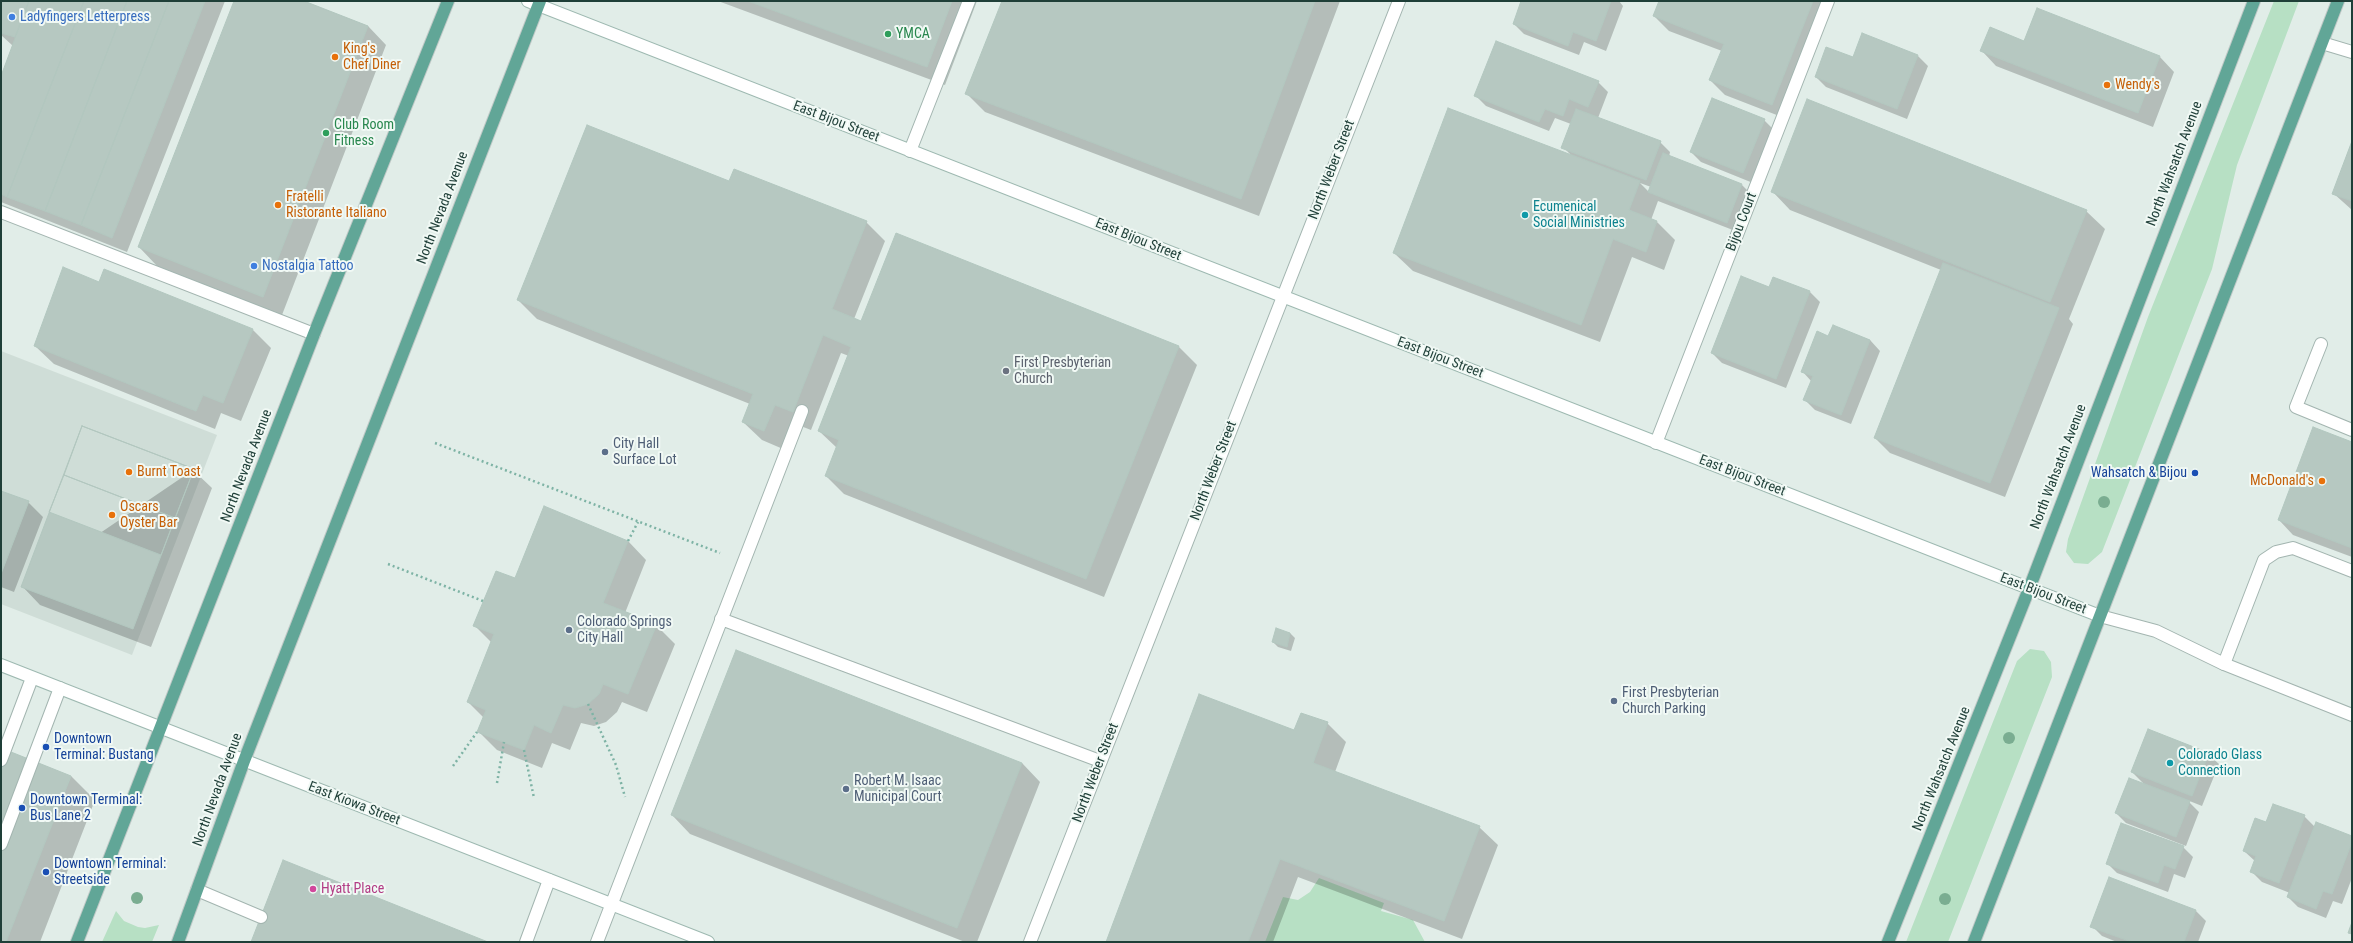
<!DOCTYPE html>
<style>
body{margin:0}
#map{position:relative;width:2353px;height:943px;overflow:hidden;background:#e1ede8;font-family:"Roboto Condensed",sans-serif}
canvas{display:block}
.frame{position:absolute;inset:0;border:2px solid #1f3f38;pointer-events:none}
</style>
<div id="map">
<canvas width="2353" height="943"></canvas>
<div class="frame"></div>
</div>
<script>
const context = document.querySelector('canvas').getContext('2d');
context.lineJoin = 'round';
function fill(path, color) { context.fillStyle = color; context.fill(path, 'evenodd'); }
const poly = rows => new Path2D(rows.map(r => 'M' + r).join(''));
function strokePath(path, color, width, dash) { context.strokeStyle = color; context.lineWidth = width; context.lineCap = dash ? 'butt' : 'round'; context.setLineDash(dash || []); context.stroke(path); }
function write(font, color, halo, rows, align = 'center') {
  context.font = font + ' "Roboto Condensed",sans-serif'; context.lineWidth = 4; context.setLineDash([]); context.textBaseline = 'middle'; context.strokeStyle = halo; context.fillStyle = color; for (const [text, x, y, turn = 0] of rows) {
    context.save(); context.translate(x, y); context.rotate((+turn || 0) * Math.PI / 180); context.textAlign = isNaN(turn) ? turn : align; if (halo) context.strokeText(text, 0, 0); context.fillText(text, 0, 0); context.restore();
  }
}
fill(poly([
 [1,351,217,435,132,655,1,604]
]), '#cfddd7');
fill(poly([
 [2274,1,2299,1,2237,165,2212,269,2102,552,2088,564,2074,563,2066,552,2068,539,2148,317],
 [2030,649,2044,651,2051,662,2052,677,1948,942,1906,942,2017,661],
 [1319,878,1384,903,1381,911,1413,920,1425,942,1265,942,1283,897,1298,900,1310,892],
 [116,911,124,921,138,927,145,928,159,925,152,942,102,942]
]), '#b7e0c4');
fill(poly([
 [1,1,225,1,127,252,1,202,1,80,13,46,1,35],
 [235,1,303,1,368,26,386,45,282,315,157,266,139,247],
 [718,1,977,1,945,85],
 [1003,1,1340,1,1259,216,985,112,966,93],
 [1522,1,1619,1,1623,6,1606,51,1584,42,1579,55,1524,34,1514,24],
 [1660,1,1828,1,1787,119,1725,95,1710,80,1722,51,1669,31,1654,16],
 [2037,9,2160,57,2174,72,2153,127,1996,66,1982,51,2024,42],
 [1863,34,1918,56,1928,66,1907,119,1826,87,1816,77,1853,58],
 [1598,82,1608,92,1598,118,1660,142,1670,152,1669,157,1742,185,1752,195,1738,232,1658,201,1651,220,1657,222,1675,240,1664,270,1632,257,1600,342,1413,271,1394,253,1572,156,1563,147,1571,124,1555,118,1549,131,1486,106,1476,96],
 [1640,183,1651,187,1649,192],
 [1764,120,1774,130,1753,183,1701,162,1691,152],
 [2352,144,2352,210,2333,193],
 [730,183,866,222,885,241,854,319,861,322,1178,346,1197,365,1104,597,844,494,826,476,837,448,819,431,849,356,841,353,811,430,793,423,783,449,762,440,743,422,750,404,537,319,518,300],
 [1772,191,2086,211,2105,229,2069,319,2073,324,2005,497,1890,453,1875,438,1941,270,1790,210],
 [105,270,253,330,271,348,241,421,221,413,215,429,54,364,35,346,99,283],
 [1774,278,1810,292,1820,302,1786,388,1722,363,1712,353,1769,289],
 [1833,326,1870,340,1880,351,1851,424,1815,410,1805,400,1812,382,1802,371,1829,337],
 [2352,443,2352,557,2293,535,2279,520],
 [193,470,212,488,151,647,40,605,22,586],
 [1,492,28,502,43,517,14,592,1,587],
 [628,541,646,560,625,613,656,625,675,644,647,712,622,702,617,712,606,722,594,726,581,723,570,750,552,743,542,768,497,750,479,732,484,718,468,702,492,643,474,625,515,580],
 [1277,630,1290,633,1295,638,1291,651,1278,647,1273,642],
 [1327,723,1346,742,1335,772,1479,827,1498,845,1462,939,1298,877,1273,942,1107,942,1295,731],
 [2208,754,2219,764,2202,806,2187,800,2199,812,2186,846,2126,823,2116,813,2145,785,2132,772],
 [1022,763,1040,782,977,942,965,942,690,834,672,815],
 [71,776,95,800,40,942,1,942],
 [2304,816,2315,827,2352,838,2352,878,2342,904,2333,901,2326,918,2298,907,2288,897,2290,893,2262,882,2252,872,2256,862,2244,851,2267,823],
 [2182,846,2193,857,2185,878,2174,874,2168,892,2117,873,2107,863],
 [2109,878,2196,911,2206,921,2198,942,2117,942,2102,936,2092,926]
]), '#0003');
const building = poly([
 [1,1,29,1,15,37,1,33,1,1],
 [29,1,84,1,7,197,1,194,1,76,29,1],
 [84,1,127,1,45,211,7,197,84,1],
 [127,1,169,1,81,225,45,211,127,1],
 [169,1,205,1,112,238,81,225,169,1],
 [234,1,304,1,368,26,263,297,138,247,234,1],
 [748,1,952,1,927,67,748,1],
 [1002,1,1315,1,1241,199,965,94,1002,1],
 [1521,1,1611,1,1596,41,1573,32,1568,46,1513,24,1521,1],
 [1659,1,1813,1,1772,105,1709,80,1724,44,1653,16,1659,1],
 [2037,8,2160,56,2138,113,1980,51,1990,27,2024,41,2037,8],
 [1862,33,1918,55,1897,109,1815,77,1826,47,1853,57,1862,33],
 [1496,41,1599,81,1588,107,1569,99,1563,116,1545,109,1539,122,1474,96,1496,41],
 [1712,98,1765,119,1743,173,1690,152,1712,98],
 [1807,99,2087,210,2050,302,1771,192,1807,99],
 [1448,108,1640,181,1629,210,1657,221,1646,252,1613,239,1581,325,1393,253,1448,108],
 [1576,109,1661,141,1646,180,1561,148,1576,109],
 [587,125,729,181,734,169,867,221,832,309,861,321,896,233,1179,346,1086,579,825,476,839,440,818,431,851,347,823,335,793,412,775,405,764,431,742,422,753,394,517,300,587,125],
 [2352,141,2352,201,2332,194,2352,141],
 [1663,153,1742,184,1727,223,1648,192,1663,153],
 [1943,263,2059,308,1990,483,1874,438,1943,263],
 [63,267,99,282,104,269,253,329,223,403,203,395,196,411,34,346,63,267],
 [1741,276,1769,287,1773,277,1810,291,1776,379,1711,353,1741,276],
 [1833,325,1870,340,1841,415,1803,400,1813,376,1801,372,1817,331,1828,336,1833,325],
 [82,426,194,469,175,518,64,475,82,426],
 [82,426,194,469,133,629,21,587,82,426],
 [2313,427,2352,442,2352,548,2278,520,2313,427],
 [64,475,175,518,161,555,49,512,64,475],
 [1,491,29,501,1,574,1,491],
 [544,506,628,541,603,603,657,624,628,694,603,684,599,694,588,704,575,708,563,705,551,733,534,725,524,750,477,732,486,710,467,702,494,634,473,626,496,571,515,578,544,506],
 [1276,628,1290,633,1287,647,1272,642,1276,628],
 [736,650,1022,763,957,928,671,815,736,650],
 [1199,694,1294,730,1301,713,1328,722,1313,763,1480,826,1444,921,1280,859,1248,942,1106,942,1199,694],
 [2148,729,2209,753,2192,796,2131,772,2148,729],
 [1,748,71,776,6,942,1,942,1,748],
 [2129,778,2190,801,2176,837,2115,813,2129,778],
 [2273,804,2305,815,2279,883,2250,872,2256,856,2243,851,2255,818,2266,822,2273,804],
 [2316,822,2352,836,2352,842,2332,894,2323,891,2316,909,2287,897,2316,822],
 [2121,823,2184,846,2175,869,2164,865,2158,883,2106,864,2121,823],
 [283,860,488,942,251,942,283,860],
 [2109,877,2196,910,2184,942,2132,942,2090,927,2109,877],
 [2352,922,2352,934,2348,933,2352,922]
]);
fill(building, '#b6c8c1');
strokePath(building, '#b2c7bf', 1);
const service = poly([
 [2322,43,2352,52],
 [910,151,969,1],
 [1,212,314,334],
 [2321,344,2296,407,2352,430],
 [721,619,1100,761],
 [2224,664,2264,560,2276,552,2293,548,2352,571],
 [1,760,32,678],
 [1,844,60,688],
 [197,890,261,917],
 [526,942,549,880],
 [597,942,802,411]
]);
const minor = poly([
 [1656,443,1828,1],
 [2100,616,2156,631,2224,664,2352,715]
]);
const tertiary = poly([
 [1030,942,1399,1]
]);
const secondary = poly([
 [528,1,2100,616],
 [1,665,708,942]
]);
const primary = poly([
 [77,942,314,334,448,1],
 [178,942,244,761,540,1],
 [1888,942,2029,589,2254,1],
 [1974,942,2338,1]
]);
strokePath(service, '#a3b5b0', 14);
strokePath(minor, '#a3b5b0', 14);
strokePath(tertiary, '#a3b5b0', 14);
strokePath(secondary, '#9eb9b1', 14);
strokePath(primary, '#c0c9c7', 14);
strokePath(poly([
 [435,443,720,553],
 [628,541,638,522],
 [388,564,483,601],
 [588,704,616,765,625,797],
 [524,750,534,798],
 [453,766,477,732],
 [497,783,504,742]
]), '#7eb3a5', 2.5, [2, 3]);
strokePath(service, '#fff', 12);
strokePath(minor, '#fff', 12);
strokePath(tertiary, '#fff', 12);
strokePath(secondary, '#fff', 12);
strokePath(primary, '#61a697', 12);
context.fillStyle = '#7aad91';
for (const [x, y] of [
 [2104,502],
 [2009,738],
 [137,898],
 [1945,899]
]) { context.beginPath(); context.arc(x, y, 6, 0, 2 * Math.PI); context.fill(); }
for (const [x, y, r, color] of [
 [12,17,4,"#3f7fe0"],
 [888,34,4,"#2e9e5b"],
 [335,57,4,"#e8710a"],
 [2107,85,4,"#e8710a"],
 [326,133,4,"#2e9e5b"],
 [278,205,4,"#e8710a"],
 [1525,215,4,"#0f9aa8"],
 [254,266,4,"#3f7fe0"],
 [1006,371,4,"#6b7280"],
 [605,452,4,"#5c6f8a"],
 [129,472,4,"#e8710a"],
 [2195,473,4,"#1a4fb4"],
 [2322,481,4,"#e8710a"],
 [112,515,4,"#e8710a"],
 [569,630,4,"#5c6f8a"],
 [1614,701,4,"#5c6f8a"],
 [46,747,4,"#1a4fb4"],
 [2170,763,4,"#0f9aa8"],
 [846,789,4,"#5c6f8a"],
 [22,808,4,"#1a4fb4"],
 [46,872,4,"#1a4fb4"],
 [313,889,4,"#d1479c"]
]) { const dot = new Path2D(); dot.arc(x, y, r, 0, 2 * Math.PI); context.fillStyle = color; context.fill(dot); strokePath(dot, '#f1f9f5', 1.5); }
write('14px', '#366cbe', '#f1f9f5', [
 ["Ladyfingers Letterpress",20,17],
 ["Nostalgia Tattoo",262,266]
], 'left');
write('14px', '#27864d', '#f1f9f5', [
 ["YMCA",896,34],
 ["Club Room",334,125],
 ["Fitness",334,141]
], 'left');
write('14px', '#c56008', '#f1f9f5', [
 ["King's",343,49],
 ["Chef Diner",343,65],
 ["Wendy's",2115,85],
 ["Fratelli",286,197],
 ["Ristorante Italiano",286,213],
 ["Burnt Toast",137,472],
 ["McDonald's",2314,481,"right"],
 ["Oscars",120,507],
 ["Oyster Bar",120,523]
], 'left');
write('14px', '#1f3f38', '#f1f9f5', [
 ["East Bijou Street",836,122,21],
 ["North Wahsatch Avenue",2175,164,-69],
 ["North Weber Street",1332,170,-69],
 ["North Nevada Avenue",443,208,-69],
 ["Bijou Court",1742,222,-69],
 ["East Bijou Street",1138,240,22],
 ["East Bijou Street",1440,358,21],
 ["North Nevada Avenue",247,466,-69],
 ["North Wahsatch Avenue",2059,467,-69],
 ["North Weber Street",1214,471,-69],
 ["East Bijou Street",1742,476,21],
 ["East Bijou Street",2043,594,21],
 ["North Wahsatch Avenue",1942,769,-68],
 ["North Weber Street",1096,773,-69],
 ["North Nevada Avenue",218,790,-70],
 ["East Kiowa Street",354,804,21]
]);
write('14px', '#0d838f', '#f1f9f5', [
 ["Ecumenical",1533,207],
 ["Social Ministries",1533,223],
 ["Colorado Glass",2178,755],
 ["Connection",2178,771]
], 'left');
write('14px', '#5b616d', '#f1f9f5', [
 ["First Presbyterian",1014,363],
 ["Church",1014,379]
], 'left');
write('14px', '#4e5e75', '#f1f9f5', [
 ["City Hall",613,444],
 ["Surface Lot",613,460],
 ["Colorado Springs",577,622],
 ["City Hall",577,638],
 ["First Presbyterian",1622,693],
 ["Church Parking",1622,709],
 ["Robert M. Isaac",854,781],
 ["Municipal Court",854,797]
], 'left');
write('14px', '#164399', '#f1f9f5', [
 ["Wahsatch & Bijou",2187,473,"right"],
 ["Downtown",54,739],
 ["Terminal: Bustang",54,755],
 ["Downtown Terminal:",30,800],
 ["Bus Lane 2",30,816],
 ["Downtown Terminal:",54,864],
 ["Streetside",54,880]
], 'left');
write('14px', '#b23c85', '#f1f9f5', [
 ["Hyatt Place",321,889]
], 'left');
</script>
